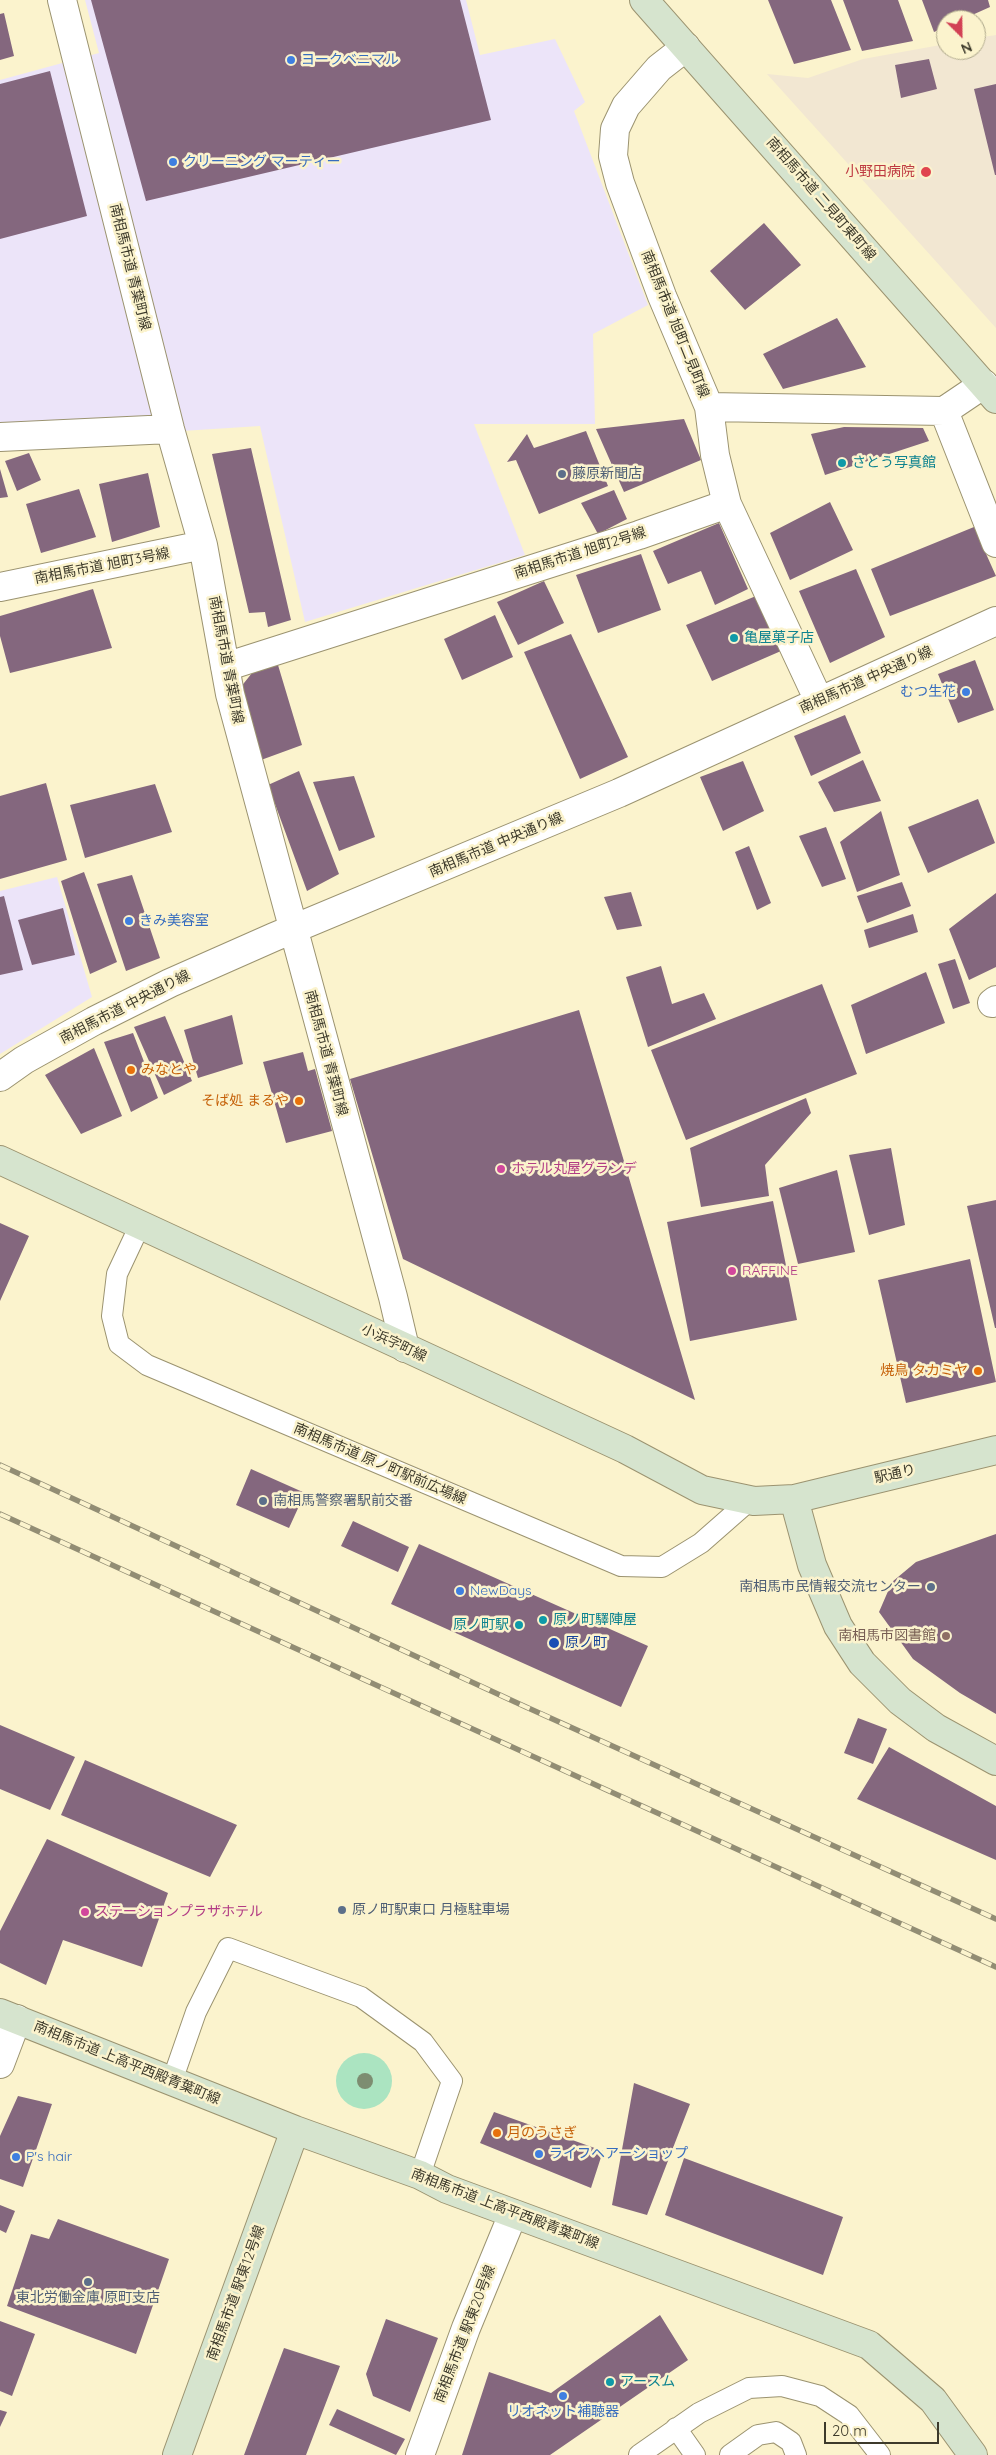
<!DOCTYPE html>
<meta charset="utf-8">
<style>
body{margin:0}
#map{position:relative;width:996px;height:2455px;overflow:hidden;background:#fbf3cd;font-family:Quicksand,sans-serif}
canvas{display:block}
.north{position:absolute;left:936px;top:10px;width:50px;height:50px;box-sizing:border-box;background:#fbf3cd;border:1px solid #afa98c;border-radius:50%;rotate:157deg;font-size:14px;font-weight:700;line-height:20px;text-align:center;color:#3d3a2b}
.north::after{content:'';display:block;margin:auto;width:18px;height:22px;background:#d24154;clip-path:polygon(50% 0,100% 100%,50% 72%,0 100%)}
.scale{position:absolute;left:824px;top:2422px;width:115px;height:22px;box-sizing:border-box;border:2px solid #3d3a2b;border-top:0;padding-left:6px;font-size:15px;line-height:18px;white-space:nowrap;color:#3d3a2b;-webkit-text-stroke:4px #fbf3cd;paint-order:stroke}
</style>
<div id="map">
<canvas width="996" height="2455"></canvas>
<div class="north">N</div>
<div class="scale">20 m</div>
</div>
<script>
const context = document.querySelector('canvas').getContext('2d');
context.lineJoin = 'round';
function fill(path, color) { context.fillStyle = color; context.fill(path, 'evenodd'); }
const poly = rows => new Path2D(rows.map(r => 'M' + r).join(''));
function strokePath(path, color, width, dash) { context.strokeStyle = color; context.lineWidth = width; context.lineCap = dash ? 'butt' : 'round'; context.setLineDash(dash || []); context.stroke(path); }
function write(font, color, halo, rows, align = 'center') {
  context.font = font + ' Quicksand,"Noto Sans JP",sans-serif'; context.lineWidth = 5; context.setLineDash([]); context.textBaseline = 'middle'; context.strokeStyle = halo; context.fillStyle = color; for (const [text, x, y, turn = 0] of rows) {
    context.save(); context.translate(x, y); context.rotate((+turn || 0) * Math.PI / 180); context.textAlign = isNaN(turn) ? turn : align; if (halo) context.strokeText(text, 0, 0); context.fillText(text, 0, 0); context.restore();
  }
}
fill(poly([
 [85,0,466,0,480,55,555,39,585,102,574,111,648,305,593,334,595,424,474,424,525,555,305,622,260,426,182,431,0,425,0,80,99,53],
 [57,877,92,997,0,1054,0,891]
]), '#ece4f9');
fill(poly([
 [996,35,996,328,767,74,808,78,863,59,946,44,946,50,976,50,976,38]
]), '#f2e7d2');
fill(poly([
 '336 2081a28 28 0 1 1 56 0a28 28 0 1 1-56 0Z'
]), '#abe4c1');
fill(poly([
 [91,0,460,0,491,120,146,201],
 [768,0,831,0,851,50,794,64],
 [843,0,898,0,913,41,862,51],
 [922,0,988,0,990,7,961,20,946,20,946,27,934,32],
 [4,13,14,56,0,60,0,14],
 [929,59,937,89,901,98,895,65],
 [50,71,87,216,0,239,0,84],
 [996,84,996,175,995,175,974,89],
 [764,223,801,265,745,310,710,271],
 [837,318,866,367,783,389,763,354],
 [684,419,701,460,624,492,596,429],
 [844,427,923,428,929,441,825,475,811,434],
 [586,431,608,486,539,514,516,460,507,462,527,434,534,448],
 [251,448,291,620,268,627,265,612,249,613,212,454],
 [29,453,41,480,17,491,5,461],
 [0,469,8,497,0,498],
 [148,473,160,527,112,542,99,484],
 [79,489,96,537,41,553,26,504],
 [614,490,627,519,598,534,581,503],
 [830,502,853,550,790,580,770,533],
 [719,523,748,589,715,605,701,571,668,584,653,551],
 [974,527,996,576,890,616,871,569],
 [641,554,661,610,598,633,576,575],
 [856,569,885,637,830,663,799,591],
 [544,581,564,623,518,645,497,602],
 [93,589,112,648,10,673,0,636,0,616],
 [756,596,781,651,712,681,686,625],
 [495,615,513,657,462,680,444,639],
 [571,634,628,757,580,779,524,652],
 [975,660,994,710,958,723,938,674],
 [278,665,302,745,261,760,240,688,252,673],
 [845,715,861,753,811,776,794,736],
 [863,760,881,801,834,812,818,782],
 [743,761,764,811,723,831,700,777],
 [299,771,339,874,307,891,268,785],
 [354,776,375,837,339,851,313,782],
 [46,783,67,860,0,879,0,796],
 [155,784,172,832,85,858,70,805],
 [978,799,995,843,928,873,908,827],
 [881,811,900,875,857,892,840,842],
 [826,827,846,879,822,887,799,836],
 [749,846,771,903,757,910,735,852],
 [84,872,117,962,90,974,61,881],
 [132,875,160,958,126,971,97,884],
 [902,882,911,906,867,923,857,896],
 [631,892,642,926,617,930,604,897],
 [996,893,996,967,969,980,949,929],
 [4,896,23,970,0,975,0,897],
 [63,908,75,955,32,965,18,920],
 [913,914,918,932,869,948,864,930],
 [955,959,970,1003,953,1009,938,964],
 [661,966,672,1004,704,993,716,1019,648,1047,626,977],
 [926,972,945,1023,866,1054,851,1005],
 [822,984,857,1074,686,1140,651,1050],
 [579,1010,695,1400,403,1259,350,1079],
 [232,1015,243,1064,198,1078,184,1030],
 [165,1016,192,1081,164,1095,134,1027],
 [133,1033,158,1098,131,1112,104,1042],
 [94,1048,122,1116,81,1134,45,1075],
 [303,1052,308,1071,315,1069,332,1131,286,1143,263,1062],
 [806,1098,811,1113,765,1165,769,1196,701,1207,690,1148],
 [891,1148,905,1225,869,1235,849,1155],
 [837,1170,855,1252,798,1264,779,1188],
 [996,1200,996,1328,995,1328,967,1206],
 [773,1201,797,1320,690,1341,667,1222],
 [0,1223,29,1236,0,1301],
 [970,1259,996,1382,906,1403,878,1280],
 [251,1469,305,1493,289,1528,236,1505],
 [353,1521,409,1547,398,1572,341,1546],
 [996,1534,996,1714,960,1693,913,1659,879,1612,892,1582,916,1562],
 [419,1544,648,1646,621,1707,391,1604],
 [858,1718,887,1729,873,1764,844,1753],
 [0,1725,75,1757,50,1810,0,1789],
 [889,1747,996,1806,996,1860,857,1799],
 [85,1760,237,1825,210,1877,61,1815],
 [47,1839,168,1893,142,1967,63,1940,46,1985,0,1963,0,1931],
 [634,2083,690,2104,647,2215,612,2205],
 [18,2096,52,2104,23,2187,0,2179,0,2136],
 [494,2112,603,2151,591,2188,480,2143],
 [684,2158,843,2217,823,2275,665,2215],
 [0,2205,15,2211,6,2233,0,2230],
 [58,2219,169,2259,136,2354,7,2306,31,2234,49,2239],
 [660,2315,688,2360,550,2455,462,2455,489,2372,551,2393],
 [386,2319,438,2338,410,2412,373,2396,366,2374],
 [0,2321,35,2334,12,2396,0,2391],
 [284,2348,340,2366,306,2455,244,2455],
 [337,2409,405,2439,396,2455,329,2425],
 [0,2410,7,2412,0,2427]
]), '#84677e');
const lane = poly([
 [140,1225,117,1274,112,1316,119,1344,147,1365,621,1566,662,1567,701,1543,750,1500],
 [172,2081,196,2012,228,1948,361,1997,423,2042,452,2081,420,2175],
 [676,2428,695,2455],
 [639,2455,699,2413,749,2388,782,2386,820,2396,849,2415,880,2455],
 [730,2455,758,2435,776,2432,791,2442,796,2455]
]);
const street = poly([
 [62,0,170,429,203,545,230,694,393,1297,405,1348],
 [686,47,659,68,626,106,615,129,613,156,620,183,662,296,709,407,944,411,996,543],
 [709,407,715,455,727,504],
 [944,411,984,384],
 [0,437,170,429],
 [0,587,203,545],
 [225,667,639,535,727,504,819,701],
 [992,1003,996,1000],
 [0,1077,24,1060,94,1021,170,983,274,937,619,793,996,621],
 [0,2064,17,2019],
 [420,2455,466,2328,513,2214]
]);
const secondary = poly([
 [644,0,996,399],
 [0,1160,625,1449,702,1490,754,1501,794,1499,996,1450],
 [794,1499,812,1565,838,1626,862,1663,900,1701,936,1728,996,1761],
 [0,2013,295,2130,420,2175,447,2189,869,2345,933,2400,973,2455],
 [177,2455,295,2130]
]);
strokePath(lane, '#9b9370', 22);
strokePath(street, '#9b9370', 30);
strokePath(secondary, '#9b9370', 30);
strokePath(lane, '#fff', 20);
strokePath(street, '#fff', 28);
strokePath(secondary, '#d6e4ce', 28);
const rail = poly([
 [0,1465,526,1707,996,1919],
 [0,1514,996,1967]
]);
strokePath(rail, '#928d74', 5.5);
strokePath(rail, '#fbf3cd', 4, [11]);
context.fillStyle = '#7d8d71';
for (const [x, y] of [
 [365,2081]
]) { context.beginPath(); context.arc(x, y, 8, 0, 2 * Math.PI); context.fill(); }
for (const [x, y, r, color] of [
 [291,60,5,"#3f7fe0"],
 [173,162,5,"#3f7fe0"],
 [926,172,6,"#e0444e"],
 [842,463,5,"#0f9aa8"],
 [562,474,5,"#5c6f8a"],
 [734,638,5,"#0f9aa8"],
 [966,692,5,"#3f7fe0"],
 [129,921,5,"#3f7fe0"],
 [131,1070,5,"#e8710a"],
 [299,1101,5,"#e8710a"],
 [501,1169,5,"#d1479c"],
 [732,1271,5,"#d1479c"],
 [978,1371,5,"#e8710a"],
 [263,1501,5,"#5c6f8a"],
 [931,1587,5,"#5c6f8a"],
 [460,1591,5,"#3f7fe0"],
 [543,1620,5,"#0f9aa8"],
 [519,1625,5,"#0f9aa8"],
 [946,1636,5,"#8d6e63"],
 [554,1643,6,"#1a4fb4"],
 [342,1910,5,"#5c6f8a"],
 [85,1912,5,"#d1479c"],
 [497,2133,5,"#e8710a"],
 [539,2154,5,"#3f7fe0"],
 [16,2157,5,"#3f7fe0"],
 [88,2282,5,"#5c6f8a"],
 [610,2382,5,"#0f9aa8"],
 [563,2396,5,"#3f7fe0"]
]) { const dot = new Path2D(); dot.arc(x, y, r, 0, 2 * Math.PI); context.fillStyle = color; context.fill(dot); strokePath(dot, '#fbf3cd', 2); }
write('14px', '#366cbe', '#fbf3cd', [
 ["ヨークベニマル",301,60],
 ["クリーニング マーティー",183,162],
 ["むつ生花",956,692,"right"],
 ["きみ美容室",139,921],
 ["NewDays",470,1591],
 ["ライフヘアーショップ",549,2154],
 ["P's hair",26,2157],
 ["リオネット補聴器",563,2412,"center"]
], 'left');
write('14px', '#be3a42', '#fbf3cd', [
 ["小野田病院",915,172]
], 'right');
write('14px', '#3d3a2b', '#fbf3cd', [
 ["南相馬市道 二見町東町線",821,199,49],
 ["南相馬市道 青葉町線",130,267,76],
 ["南相馬市道 旭町二見町線",675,324,68],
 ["南相馬市道 旭町2号線",580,553,-18],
 ["南相馬市道 旭町3号線",102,566,-11],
 ["南相馬市道 青葉町線",226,660,79],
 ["南相馬市道 中央通り線",866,680,-24],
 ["南相馬市道 中央通り線",496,845,-23],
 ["南相馬市道 中央通り線",125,1007,-27],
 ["南相馬市道 青葉町線",326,1053,75],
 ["小浜字町線",394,1343,25],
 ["南相馬市道 原ノ町駅前広場線",380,1464,23],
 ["駅通り",895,1474,-13],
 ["南相馬市道 上高平西殿青葉町線",127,2063,22],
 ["南相馬市道 上高平西殿青葉町線",505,2209,21],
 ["南相馬市道 駅東12号線",236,2293,-70],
 ["南相馬市道 駅東20号線",465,2334,-69]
]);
write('14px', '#0d838f', '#fbf3cd', [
 ["さとう写真館",852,463],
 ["亀屋菓子店",744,638],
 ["原ノ町驛陣屋",553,1620],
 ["原ノ町駅",509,1625,"right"],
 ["アースム",620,2382]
], 'left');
write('14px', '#4e5e75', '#fbf3cd', [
 ["藤原新聞店",572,474],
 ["南相馬警察署駅前交番",273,1501],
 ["南相馬市民情報交流センター",921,1587,"right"],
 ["原ノ町駅東口 月極駐車場",352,1910],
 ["東北労働金庫 原町支店",88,2298,"center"]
], 'left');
write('14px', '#c56008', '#fbf3cd', [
 ["みなとや",141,1070],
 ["そば処 まるや",289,1101,"right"],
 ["焼鳥 タカミヤ",968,1371,"right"],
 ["月のうさぎ",507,2133]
], 'left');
write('14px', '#b23c85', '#fbf3cd', [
 ["ホテル丸屋グランデ",511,1169],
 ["RAFFINE",742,1271],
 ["ステーションプラザホテル",95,1912]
], 'left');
write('14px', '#785e54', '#fbf3cd', [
 ["南相馬市図書館",936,1636]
], 'right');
write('14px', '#164399', '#fbf3cd', [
 ["原ノ町",565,1643]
], 'left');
</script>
